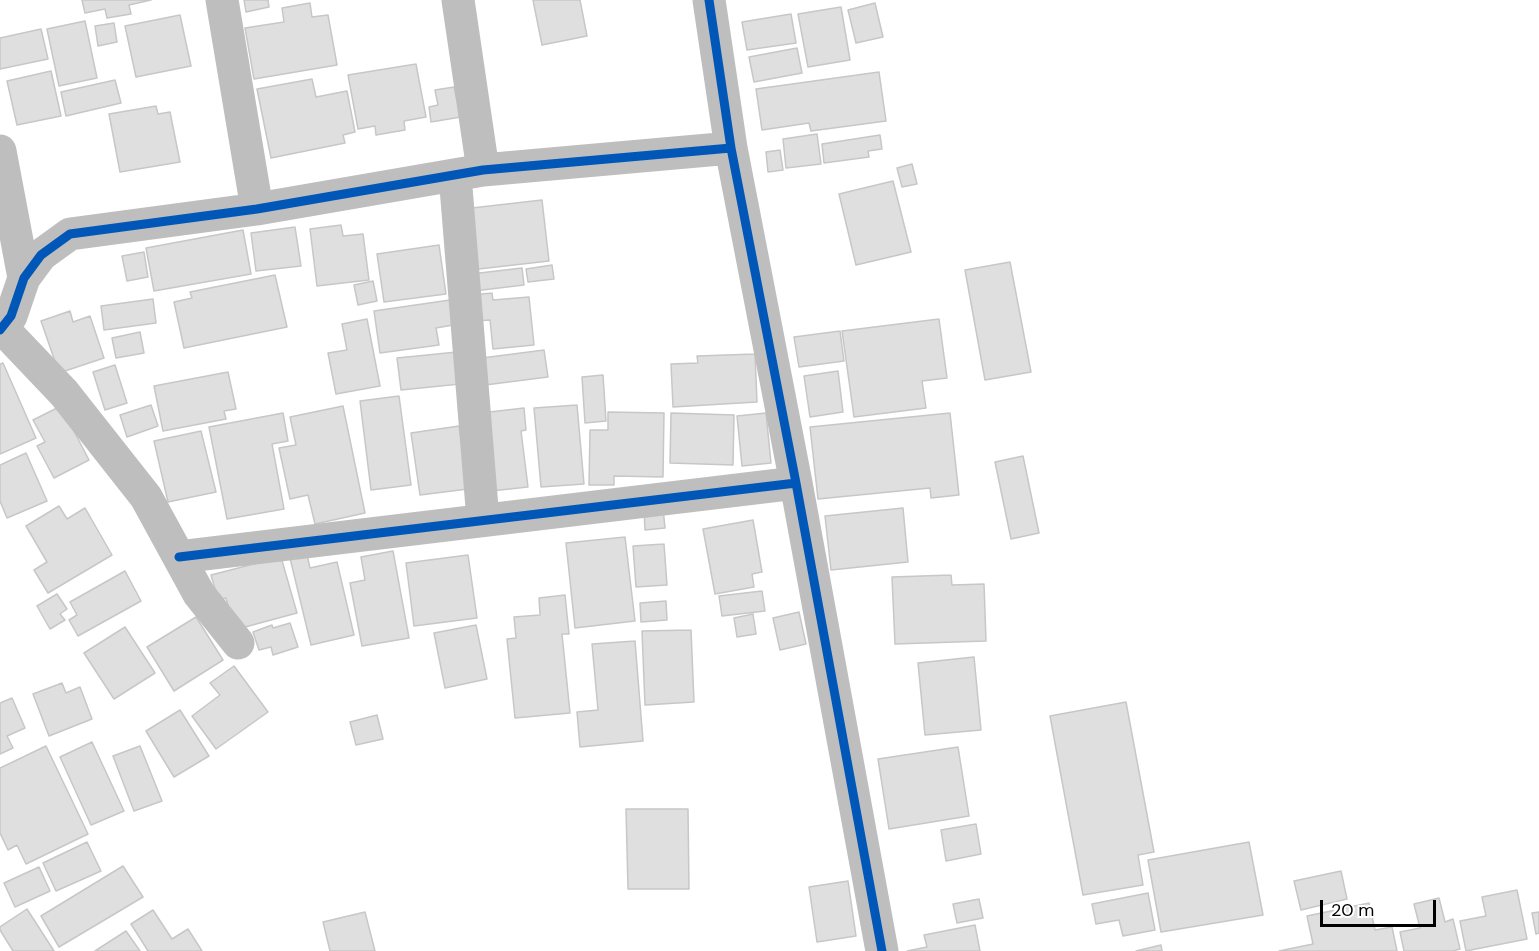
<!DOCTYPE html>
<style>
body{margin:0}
#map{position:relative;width:1539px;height:951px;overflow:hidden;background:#fff;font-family:"DM Sans",sans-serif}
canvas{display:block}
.scale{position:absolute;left:1320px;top:900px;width:116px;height:27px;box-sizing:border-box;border:3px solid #000;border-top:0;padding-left:8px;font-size:18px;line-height:21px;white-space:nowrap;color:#000;-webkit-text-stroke:4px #fff;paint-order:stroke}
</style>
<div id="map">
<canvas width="1539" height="951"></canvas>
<div class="scale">20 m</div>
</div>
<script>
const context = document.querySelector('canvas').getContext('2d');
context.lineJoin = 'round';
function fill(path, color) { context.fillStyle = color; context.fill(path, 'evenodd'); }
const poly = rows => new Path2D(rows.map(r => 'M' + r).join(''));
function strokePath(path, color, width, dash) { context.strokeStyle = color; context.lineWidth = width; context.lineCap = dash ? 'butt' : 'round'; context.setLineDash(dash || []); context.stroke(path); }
const building = poly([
 [82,0,151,0,129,5,131,14,107,18,105,9,85,13,82,0],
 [244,0,268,0,269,7,246,12,244,0],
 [533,0,580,0,587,36,542,45,533,0],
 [310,3,312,17,328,15,337,65,254,79,245,28,284,22,282,8,310,3],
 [875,3,883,37,856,43,848,10,875,3],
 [841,7,850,60,808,67,798,14,841,7],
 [791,14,796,43,747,50,742,22,791,14],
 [180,15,191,66,136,77,125,26,180,15],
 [85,21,97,78,59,86,47,29,85,21],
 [114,23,117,42,98,46,95,26,114,23],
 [41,29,48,59,0,69,0,38,41,29],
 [797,48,802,73,754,82,749,57,797,48],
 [416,64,426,117,404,121,405,130,376,135,375,126,358,129,348,75,416,64],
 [51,71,61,116,17,125,7,81,51,71],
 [879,72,886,121,811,131,809,123,762,130,756,89,879,72],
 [312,79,316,97,347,91,355,132,343,135,345,143,271,158,257,89,312,79],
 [115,80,121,103,66,116,61,92,115,80],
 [454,87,461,117,431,122,429,107,438,105,435,90,454,87],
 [156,106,158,114,170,112,180,162,120,172,109,114,156,106],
 [817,134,821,164,786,168,783,139,817,134],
 [880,135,882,149,868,151,869,157,824,163,822,144,880,135],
 [780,150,783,170,768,172,766,152,780,150],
 [912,164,917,184,902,187,897,168,912,164],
 [893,181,911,252,856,265,839,194,893,181],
 [542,200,549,261,470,270,463,209,542,200],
 [341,225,343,236,363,234,369,280,317,286,310,229,341,225],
 [295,227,301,266,256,271,251,233,295,227],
 [243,230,251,274,154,291,146,248,243,230],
 [439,245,446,294,384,302,377,254,439,245],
 [144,252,148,277,127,281,122,256,144,252],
 [1010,262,1031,372,985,380,965,270,1010,262],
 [552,265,554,279,528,282,526,269,552,265],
 [522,268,524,285,474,291,471,274,522,268],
 [275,275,287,327,184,348,174,302,192,298,190,292,275,275],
 [373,281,377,301,358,305,354,285,373,281],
 [492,293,493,300,529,297,534,345,493,349,490,320,474,321,472,295,492,293],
 [153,299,156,323,104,330,101,306,153,299],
 [450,300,453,325,436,328,439,345,380,353,374,311,450,300],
 [70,311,73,322,90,316,104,358,59,373,41,321,70,311],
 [367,319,380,386,336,394,328,353,347,350,342,324,367,319],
 [939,319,947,378,922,381,926,408,854,417,842,331,939,319],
 [840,331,844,361,799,367,794,337,840,331],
 [140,332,144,353,116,358,112,338,140,332],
 [544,350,548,377,485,385,482,358,544,350],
 [457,352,460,384,401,390,397,358,457,352],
 [755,354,757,402,673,407,671,364,698,363,697,356,755,354],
 [3,363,36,438,0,454,0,364,3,363],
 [115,365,127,403,105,410,93,372,115,365],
 [838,371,843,412,810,417,804,376,838,371],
 [228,372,236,409,224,411,226,419,163,431,154,386,228,372],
 [603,375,606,421,585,423,582,377,603,375],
 [399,396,411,485,371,490,360,401,399,396],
 [151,405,158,426,127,437,120,415,151,405],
 [577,405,584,484,541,487,534,408,577,405],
 [61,406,89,460,54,478,37,446,45,442,33,420,61,406],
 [343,406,365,513,315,524,308,495,290,499,279,448,296,445,290,417,343,406],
 [524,408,526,430,521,431,528,487,491,491,481,413,524,408],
 [608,412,664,413,663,477,614,476,614,485,589,485,590,430,608,430,608,412],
 [283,413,288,441,272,444,284,509,227,519,209,427,283,413],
 [671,413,734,415,733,465,670,463,671,413],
 [766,413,771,463,742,466,737,416,766,413],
 [950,413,959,495,931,498,930,488,818,499,810,427,950,413],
 [459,426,468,489,420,495,411,433,459,426],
 [201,431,216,492,168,502,154,441,201,431],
 [26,453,47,501,7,518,0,501,0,465,26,453],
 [1023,456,1039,533,1011,539,995,462,1023,456],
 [59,506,67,519,85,508,112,555,48,593,34,570,47,562,26,526,59,506],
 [663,508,665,528,645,530,644,510,663,508],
 [903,508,908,562,831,570,825,516,903,508],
 [753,520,762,572,752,574,754,587,715,594,703,529,753,520],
 [625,537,635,621,575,628,566,543,625,537],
 [664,544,667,585,636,587,633,546,664,544],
 [306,550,310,568,337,562,354,635,311,645,289,554,306,550],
 [393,551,409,638,362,646,350,583,365,580,361,557,393,551],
 [468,555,477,618,414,626,406,563,468,555],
 [281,557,297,613,234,630,226,598,218,600,211,575,281,557],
 [125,571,141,601,78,636,69,620,77,615,70,602,125,571],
 [951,575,952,585,984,584,986,641,895,644,892,577,951,575],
 [762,591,765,611,722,616,719,596,762,591],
 [57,594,67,609,60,614,65,620,50,629,37,606,57,594],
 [565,595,569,634,562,634,570,713,515,718,507,639,516,638,514,617,540,615,539,598,565,595],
 [666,601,667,620,641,622,640,603,666,601],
 [799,612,806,644,780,650,773,618,799,612],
 [753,614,756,634,737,637,734,618,753,614],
 [196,617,223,660,174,691,147,647,196,617],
 [290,623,298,647,273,655,271,647,259,650,253,632,272,625,273,628,290,623],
 [476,625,487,679,445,688,434,633,476,625],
 [125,627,155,673,114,699,84,653,125,627],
 [691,630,694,702,645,705,642,631,691,630],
 [635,641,643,741,580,747,577,712,598,710,592,644,635,641],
 [974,657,981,730,925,735,918,663,974,657],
 [234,666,268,712,216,749,192,716,220,695,210,683,234,666],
 [62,683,66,693,80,687,92,719,49,736,33,694,62,683],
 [12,698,25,728,7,736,13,748,0,754,0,703,12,698],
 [1126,702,1154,852,1138,855,1143,885,1083,895,1050,716,1126,702],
 [180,710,209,756,174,777,146,731,180,710],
 [377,715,383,739,356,745,350,722,377,715],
 [92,742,124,811,91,825,60,757,92,742],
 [46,746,88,834,26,864,17,845,8,850,0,833,0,768,46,746],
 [140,746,162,801,134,811,113,756,140,746],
 [958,747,969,816,889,829,878,759,958,747],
 [626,809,688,809,689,889,628,889,626,809],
 [976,824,981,854,946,861,941,830,976,824],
 [87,842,101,871,56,891,43,863,87,842],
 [1249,842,1263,915,1161,932,1148,860,1249,842],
 [123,866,143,897,59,947,41,916,123,866],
 [39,867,50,891,15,907,4,883,39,867],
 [1341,871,1347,899,1301,910,1294,881,1341,871],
 [848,881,856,936,817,942,809,887,848,881],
 [1517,890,1527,939,1466,951,1460,921,1486,916,1482,897,1517,890],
 [1148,893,1155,930,1123,936,1119,920,1096,924,1092,904,1148,893],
 [1439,898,1445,922,1453,919,1460,949,1453,951,1404,951,1400,932,1420,928,1414,904,1439,898],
 [979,899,983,918,957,923,953,904,979,899],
 [1369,903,1375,930,1392,927,1397,951,1279,951,1313,944,1307,916,1369,903],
 [27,909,54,951,13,951,0,930,0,927,27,909],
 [153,910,172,939,188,929,202,951,148,951,131,924,153,910],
 [365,912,375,951,330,951,323,922,365,912],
 [1539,912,1539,933,1536,934,1532,913,1539,912],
 [975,925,980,951,907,951,927,947,924,935,975,925],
 [126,931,140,951,95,951,126,931],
 [1161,945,1162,951,1136,951,1161,945]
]);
fill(building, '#dfdfdf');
strokePath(building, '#c7c7c7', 1.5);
strokePath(poly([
 [222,0,257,209],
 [458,0,483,170],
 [731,148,796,483,882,951],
 [0,151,24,278],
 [455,175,483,520],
 [2,328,64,393,146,497,199,594,238,643],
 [0,330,11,316,24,278,41,255,70,234,257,209,483,170,731,148,709,0],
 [179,557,796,483]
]), '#bebebe', 33);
strokePath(poly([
 [731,148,796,483,882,951],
 [0,330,11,316,24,278,41,255,70,234,257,209,483,170,731,148,709,0],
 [179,557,796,483]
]), '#0057b8', 9);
</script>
